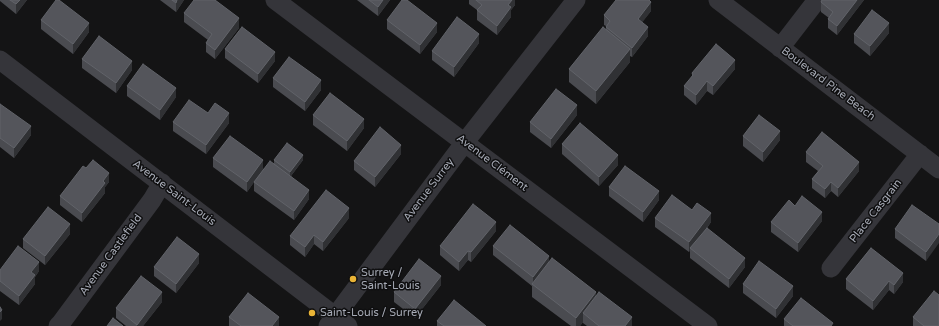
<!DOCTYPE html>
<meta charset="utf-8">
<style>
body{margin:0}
canvas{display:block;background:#141415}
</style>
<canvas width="939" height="326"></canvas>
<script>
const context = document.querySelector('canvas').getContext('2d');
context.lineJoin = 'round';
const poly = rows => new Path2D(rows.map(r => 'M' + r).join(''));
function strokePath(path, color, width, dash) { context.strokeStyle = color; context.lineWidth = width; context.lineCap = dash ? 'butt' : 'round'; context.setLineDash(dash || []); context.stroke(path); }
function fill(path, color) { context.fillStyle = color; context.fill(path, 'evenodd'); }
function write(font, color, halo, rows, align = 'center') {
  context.font = font + ' "Varela Round",sans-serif'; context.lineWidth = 3; context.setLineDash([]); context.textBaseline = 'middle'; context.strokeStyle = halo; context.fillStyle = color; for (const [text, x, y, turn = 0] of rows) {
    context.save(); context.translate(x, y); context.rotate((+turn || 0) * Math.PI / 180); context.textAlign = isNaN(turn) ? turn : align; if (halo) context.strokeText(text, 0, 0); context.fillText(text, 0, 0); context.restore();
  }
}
strokePath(poly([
 [275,0,708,326],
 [718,0,939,169],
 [780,48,817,0],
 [0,60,348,326],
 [831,268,920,154],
 [58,326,61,323,152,200,162,183],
 [328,326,465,142,576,0]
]), '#35353a', 19);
fill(poly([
 [0,0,27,0,16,14,0,1],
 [160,0,184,0,176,12],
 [357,0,390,0,378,16],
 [469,0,515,0,515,5,511,10,511,17,497,35,477,20,477,10,469,4],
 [822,0,864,0,837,35,828,28,828,19,829,18,821,12,821,2],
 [651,11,642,22,648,36,632,57,630,56,630,62,596,104,569,82,569,69,606,29,606,26,604,25,604,15],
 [184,13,239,28,215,59,206,52,206,43,208,40,184,22],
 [41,20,89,32,73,54,41,29],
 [387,20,437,32,420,54,387,29],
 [889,33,870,56,854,43,854,34],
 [479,43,454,77,432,60,432,51],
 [225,49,275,61,258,83,225,58],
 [82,59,132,70,116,93,82,68],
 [735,69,713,95,707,91,696,105,684,95,684,86,692,77,692,73],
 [273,78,321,90,305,111,273,87],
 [127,86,176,97,160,120,127,96],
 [0,104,31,135,14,158,0,147],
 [208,113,229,123,206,154,173,131,173,122],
 [313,115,364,128,347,151,313,125],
 [577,115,551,148,530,132,530,122],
 [743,136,780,140,763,162,743,146],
 [562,144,618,165,599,186,562,154],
 [806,152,859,171,838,197,831,191,825,198,812,188,812,179,818,171,806,162],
 [401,154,375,187,354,170,354,161],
 [213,158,263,169,274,164,274,160,303,160,291,176,309,199,294,220,254,191,254,182,247,192,213,167],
 [86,168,109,182,105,187,105,193,82,222,60,205,60,196],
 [609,187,659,200,643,222,609,196],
 [795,206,822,221,798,252,771,232,771,222],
 [692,210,711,222,707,228,745,267,729,288,690,258,690,250,689,252,655,227,655,218],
 [349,218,323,251,314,244,305,257,290,245,290,236],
 [939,224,926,261,895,238,895,229],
 [496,231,471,262,468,260,459,271,440,255,440,246],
 [70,234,45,265,23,248,23,239],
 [493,246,549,262,596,296,632,326,587,326,583,323,583,322,580,326,571,326,532,297,532,286,493,255],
 [871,248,903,282,894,294,889,290,873,310,846,289,846,279],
 [199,263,176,293,154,276,154,267],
 [0,270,39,271,35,277,35,284,19,305,0,291],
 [743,284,793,296,776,318,743,293],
 [441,285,415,318,394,302,394,292],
 [162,302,143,326,126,326,116,318,116,308],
 [229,317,279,326,229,326],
 [913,317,939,326,913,326],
 [784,319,833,326,784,326],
 [437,321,486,326,437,326]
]), '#4a4b50');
fill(poly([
 [20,0,27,0,16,14,16,4],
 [177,0,184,0,176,12,176,3],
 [383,0,390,0,378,16,378,7],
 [512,0,515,0,515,5,511,10,511,17,497,35,497,26,508,5],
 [857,0,864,0,837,35,837,26],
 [651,2,651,11,638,28,638,19],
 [239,18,239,28,215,59,215,50],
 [89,23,89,32,73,54,73,44],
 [437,23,437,32,420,54,420,45],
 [889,23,889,33,870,56,870,46],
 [648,27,648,36,632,57,632,48],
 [479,34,479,43,454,77,454,67],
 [630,49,630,62,596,104,596,91],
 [275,52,275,61,258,83,258,74],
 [735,60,735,69,713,95,713,86],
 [132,61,132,70,116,93,116,83],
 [321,80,321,90,305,111,305,102],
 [707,81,707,91,696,105,696,95],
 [176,88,176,97,160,120,160,110],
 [577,105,577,115,551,148,551,139],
 [229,113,229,123,206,154,206,145],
 [364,119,364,128,347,151,347,141],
 [31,126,31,135,14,158,14,148],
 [780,131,780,140,763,162,763,152],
 [401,145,401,154,375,187,375,177],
 [303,155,303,160,290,177,290,172],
 [618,155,618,165,599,186,599,177],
 [263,160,263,170,247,192,247,182],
 [859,162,859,171,838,197,838,188],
 [109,173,109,182,105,187,105,193,82,222,82,213,103,181],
 [831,182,831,191,825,198,825,189],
 [309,190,309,199,294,220,294,211],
 [659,191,659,200,643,222,643,212],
 [349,208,349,218,323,251,323,242],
 [822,212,822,221,798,252,798,243],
 [711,213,711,222,691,249,690,248,690,250,689,252,689,242],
 [496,222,496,231,471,262,471,252],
 [70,224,70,234,45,265,45,256],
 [939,234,939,243,926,261,926,252],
 [314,235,314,244,305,257,305,247],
 [468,251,468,260,459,271,459,262],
 [199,254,199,263,176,293,176,284],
 [549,256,549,265,533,285,533,277],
 [745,258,745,267,729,288,729,279],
 [39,262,39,271,35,277,35,284,19,305,19,296,31,272],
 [903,273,903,282,894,294,894,285],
 [441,276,441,285,415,318,415,309],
 [889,281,889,290,873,310,873,301],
 [793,286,793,296,776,318,776,309],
 [162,292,162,302,143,326,137,326,137,325],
 [596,292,596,304,583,313,583,322,580,326,576,326,576,318],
 [2,310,2,319,0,321,0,312],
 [279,317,279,326,272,326],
 [632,317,632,326,625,326]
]), '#303134');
const building = poly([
 [10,0,20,0,16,4,10,0],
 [56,0,59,0,89,23,73,44,41,20,56,0],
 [172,0,177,0,176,3,172,0],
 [194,0,215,0,239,18,215,50,206,43,212,34,184,13,194,0],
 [369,0,383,0,378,7,369,0],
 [402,0,407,0,437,23,420,45,387,20,402,0],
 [476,0,512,0,508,5,511,7,497,26,477,10,482,5,476,0],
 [616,0,649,0,651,2,638,19,648,27,632,48,606,27,610,21,604,15,616,0],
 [822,0,857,0,837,26,828,19,833,12,821,2,822,0],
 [872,10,889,23,870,46,854,34,872,10],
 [457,17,479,34,454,67,432,51,457,17],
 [242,27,275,52,258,74,225,49,242,27],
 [603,27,630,49,596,91,569,69,603,27],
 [99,36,132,61,116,83,82,59,99,36],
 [716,44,735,60,713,86,707,81,696,95,684,86,693,75,692,73,716,44],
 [289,57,321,80,305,102,273,78,289,57],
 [143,64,176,88,160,110,127,86,143,64],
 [556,89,577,105,551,139,530,122,556,89],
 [330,93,364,119,347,141,313,115,330,93],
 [189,100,208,113,215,103,229,113,206,145,173,122,189,100],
 [0,104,31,126,14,148,0,138,0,104],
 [759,115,780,131,763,152,743,136,759,115],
 [580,123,618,155,599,177,562,144,580,123],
 [380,127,401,145,375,177,354,161,380,127],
 [822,132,859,162,838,188,831,182,825,189,812,179,823,166,806,152,822,132],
 [230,136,263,160,247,182,213,158,230,136],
 [287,143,303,155,290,172,274,160,287,143],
 [93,160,109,173,103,181,105,183,82,213,60,196,83,166,86,168,93,160],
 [270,161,309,190,294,211,254,182,270,161],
 [625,166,659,191,643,212,609,187,625,166],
 [326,190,349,208,323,242,314,235,305,247,290,236,326,190],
 [672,195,692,210,697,203,711,213,689,242,655,218,672,195],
 [802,196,822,212,798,243,771,222,789,200,795,206,802,196],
 [473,204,496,222,471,252,468,251,459,262,440,246,473,204],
 [912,205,939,224,939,234,926,252,895,229,912,205],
 [48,207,70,224,45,256,23,239,48,207],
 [510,225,549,256,533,277,493,246,510,225],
 [707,228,745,258,729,279,690,248,707,228],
 [177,237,199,254,176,284,154,267,177,237],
 [18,246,39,262,31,272,35,275,19,296,0,281,0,270,18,246],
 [871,248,903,273,894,285,889,281,873,301,846,279,871,248],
 [552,258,596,292,576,318,532,284,552,258],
 [419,259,441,276,415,309,394,292,419,259],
 [759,261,793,286,776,309,743,284,759,261],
 [141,276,162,292,137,325,116,308,141,276],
 [934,291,939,295,939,326,924,326,913,317,934,291],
 [599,292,632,317,625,326,599,326,583,313,599,292],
 [248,293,279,317,272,326,241,326,229,317,248,293],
 [801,298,833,323,831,326,793,326,784,319,801,298],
 [454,300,486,326,444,326,437,321,454,300],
 [0,307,2,310,0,312,0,307],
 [113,318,123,326,107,326,113,318]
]);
fill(building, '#54555b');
strokePath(building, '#616369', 1);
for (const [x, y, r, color] of [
 [353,279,4,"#eab436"],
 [312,313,4,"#eab436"]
]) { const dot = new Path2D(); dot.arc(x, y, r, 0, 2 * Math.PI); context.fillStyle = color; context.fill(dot); strokePath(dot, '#0f0f10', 1.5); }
write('11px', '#a6aab5', '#0f0f10', [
 ["Boulevard Pine Beach",828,84,37],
 ["Avenue Clément",492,163,37],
 ["Avenue Surrey",429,190,-53],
 ["Avenue Saint-Louis",174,193,37],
 ["Place Casgrain",876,211,-52],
 ["Avenue Castlefield",111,255,-54]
]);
write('11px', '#a6aab5', '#0f0f10', [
 ["Surrey /",361,273],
 ["Saint-Louis",361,286],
 ["Saint-Louis / Surrey",320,313]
], 'left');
</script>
